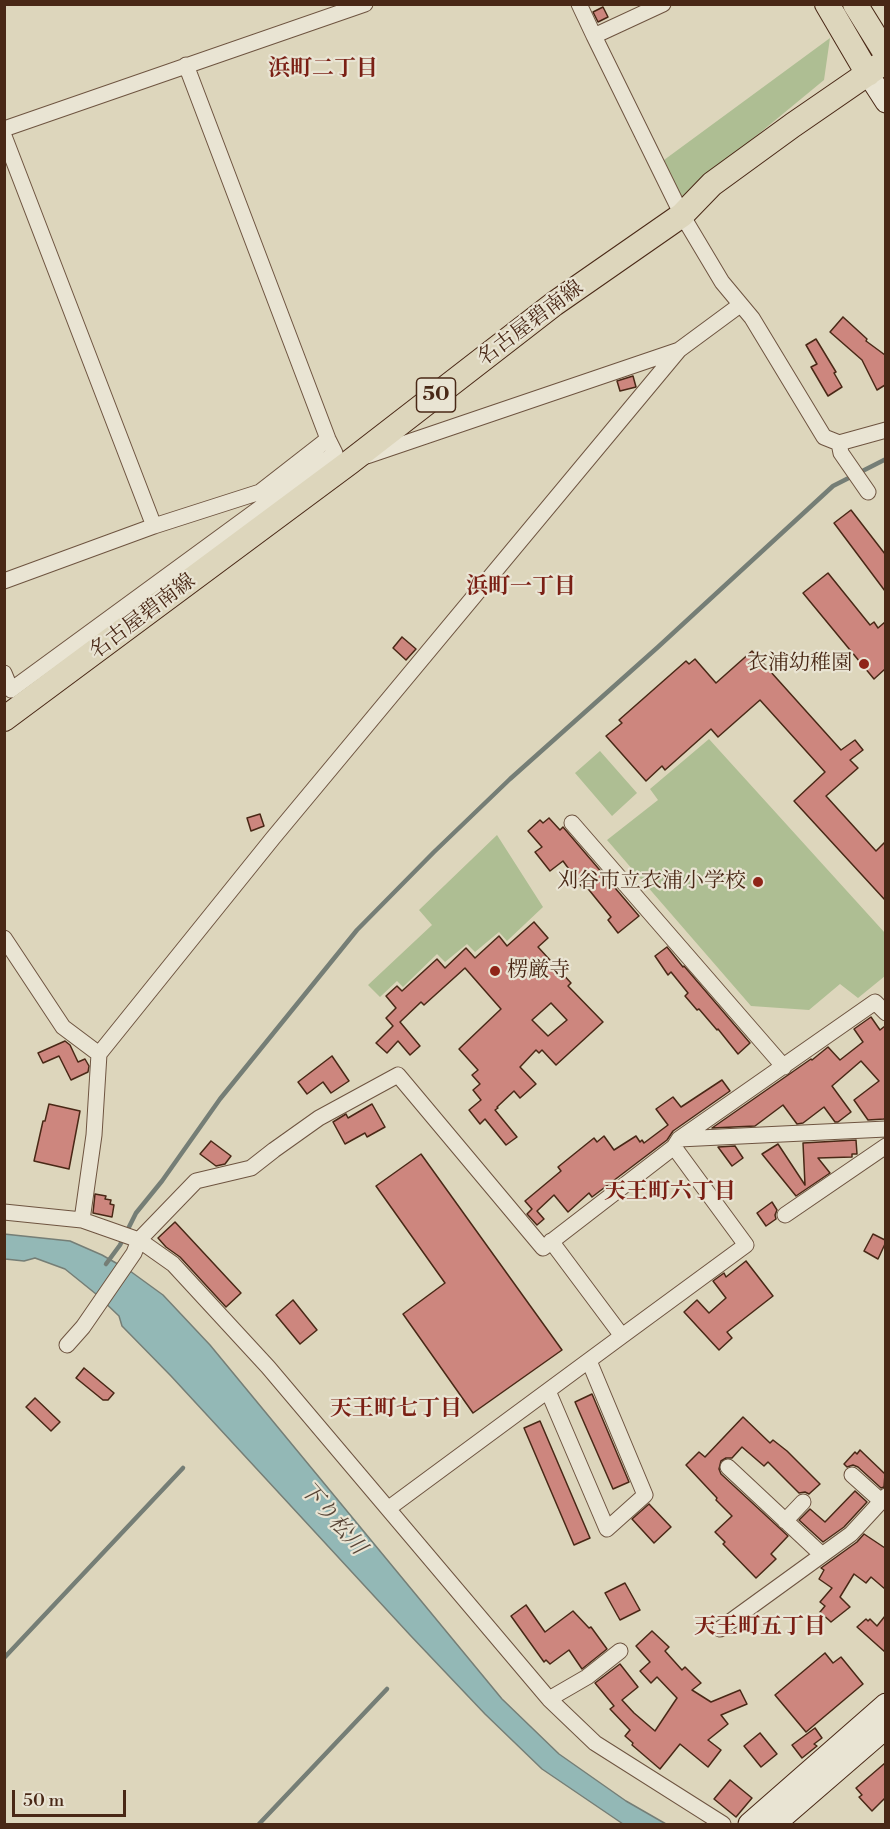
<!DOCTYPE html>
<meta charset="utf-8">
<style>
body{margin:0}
#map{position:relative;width:890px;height:1829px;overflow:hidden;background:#ddd6bc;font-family:"Libre Bodoni",serif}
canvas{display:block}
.frame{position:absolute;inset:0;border:6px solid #492816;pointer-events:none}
.scale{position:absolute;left:12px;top:1790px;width:114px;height:27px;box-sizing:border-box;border:3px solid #492816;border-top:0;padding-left:8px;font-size:18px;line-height:21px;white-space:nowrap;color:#492816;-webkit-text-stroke:4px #e9e4d3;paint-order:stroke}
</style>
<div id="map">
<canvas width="890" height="1829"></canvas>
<div class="frame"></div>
<div class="scale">50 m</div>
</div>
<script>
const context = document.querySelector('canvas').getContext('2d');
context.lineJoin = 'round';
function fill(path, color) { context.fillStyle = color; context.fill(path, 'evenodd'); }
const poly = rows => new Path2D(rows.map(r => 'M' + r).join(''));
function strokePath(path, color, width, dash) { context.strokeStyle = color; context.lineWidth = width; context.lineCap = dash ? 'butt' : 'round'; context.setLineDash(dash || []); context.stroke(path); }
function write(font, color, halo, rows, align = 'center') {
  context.font = font + ' "Libre Bodoni","Noto Serif JP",serif'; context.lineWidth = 4.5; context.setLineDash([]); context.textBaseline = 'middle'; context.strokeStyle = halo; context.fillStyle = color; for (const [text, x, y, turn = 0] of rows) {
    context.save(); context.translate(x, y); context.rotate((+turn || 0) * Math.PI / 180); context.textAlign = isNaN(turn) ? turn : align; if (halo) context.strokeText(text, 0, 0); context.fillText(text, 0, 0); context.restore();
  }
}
fill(poly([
 [830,38,824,80,682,197,664,160],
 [709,739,885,933,885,976,858,998,840,984,809,1010,751,1006,607,840,658,800,650,789],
 [600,751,637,793,612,816,575,773],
 [497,835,543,907,507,941,499,932,475,952,467,944,445,962,437,954,403,987,397,981,380,997,368,985,432,925,419,910]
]), '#aebe93');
const water = poly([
 [4,1234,70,1241,102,1255,130,1271,163,1295,210,1345,502,1699,559,1754,626,1801,666,1824,623,1824,542,1769,485,1714,410,1635,171,1376,122,1326,119,1316,96,1294,65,1269,35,1258,24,1261,5,1259,4,1234]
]);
fill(water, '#93b8b6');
strokePath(water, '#757e76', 1.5);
strokePath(poly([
 [106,1264,120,1245,136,1213,162,1181,220,1099,357,930,434,852,510,779,658,647,833,486,886,459],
 [4,1658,183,1468],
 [259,1824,387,1689]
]), '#757e76', 4.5);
const building = poly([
 [603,7,608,17,598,22,593,12,603,7],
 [843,317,867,339,866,341,885,355,885,385,877,390,862,360,830,332,843,317],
 [816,339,836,372,834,373,842,387,828,396,811,367,817,364,806,345,816,339],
 [633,376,636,387,620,391,617,381,633,376],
 [851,510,885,554,885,591,834,523,851,510],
 [828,573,870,625,874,622,878,628,885,622,885,669,874,679,803,593,828,573],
 [402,637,416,649,406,660,393,648,402,637],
 [752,651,841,750,855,740,863,750,850,760,858,768,826,796,876,851,885,842,885,900,794,801,825,772,760,700,718,737,711,729,665,770,662,766,646,781,606,736,622,723,619,720,686,661,689,664,695,659,716,683,752,651],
 [260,814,264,826,251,831,247,818,260,814],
 [549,818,560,830,563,827,639,916,618,933,608,920,611,917,585,885,582,887,563,861,550,871,535,852,542,847,528,831,540,820,543,823,549,818],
 [534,922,548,938,538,947,571,983,568,986,603,1022,556,1065,542,1050,539,1053,536,1050,520,1067,536,1084,520,1098,514,1091,497,1107,498,1108,495,1110,517,1137,506,1145,485,1119,480,1124,469,1110,481,1100,473,1090,480,1084,472,1075,478,1070,459,1049,501,1009,465,968,424,1005,421,1002,400,1022,420,1046,410,1055,398,1041,387,1053,376,1043,393,1026,386,1018,396,1008,386,996,397,986,402,991,437,959,445,968,466,948,475,958,499,936,507,946,534,922],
 [551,1003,567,1020,548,1036,532,1020,551,1003],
 [667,947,683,967,684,966,750,1043,738,1054,718,1029,717,1030,699,1009,697,1010,685,996,688,993,671,972,668,975,655,956,667,947],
 [871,1017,880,1030,885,1026,885,1118,884,1119,868,1120,854,1100,879,1081,861,1061,832,1086,851,1112,838,1122,835,1122,824,1107,803,1123,797,1124,783,1105,755,1126,712,1128,811,1059,812,1060,828,1047,840,1060,863,1042,854,1029,871,1017],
 [65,1041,70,1045,78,1062,85,1059,89,1066,88,1072,71,1080,59,1056,43,1063,38,1053,65,1041],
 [332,1056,349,1081,331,1093,323,1082,307,1094,298,1082,332,1056],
 [722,1080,730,1091,673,1131,667,1140,592,1197,589,1193,568,1212,554,1195,537,1211,544,1219,537,1225,527,1214,532,1209,525,1201,561,1171,558,1167,594,1138,597,1142,604,1136,614,1150,636,1136,640,1142,642,1140,644,1143,668,1125,656,1109,673,1097,681,1107,722,1080],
 [49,1104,80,1111,69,1169,34,1161,43,1121,45,1121,49,1104],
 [372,1104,385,1127,367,1137,365,1133,345,1144,333,1122,346,1114,348,1118,372,1104],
 [856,1140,857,1154,852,1154,852,1157,818,1158,830,1173,796,1196,762,1154,778,1144,805,1185,803,1143,856,1140],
 [211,1141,231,1156,225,1164,216,1166,200,1154,211,1141],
 [735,1146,743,1158,732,1166,718,1147,735,1146],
 [421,1154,562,1350,473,1413,403,1314,445,1283,376,1186,421,1154],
 [95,1194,106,1196,105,1199,111,1200,110,1204,114,1205,112,1217,93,1213,95,1194],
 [772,1202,777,1210,775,1215,776,1219,766,1226,757,1213,772,1202],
 [175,1222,241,1293,226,1307,180,1257,166,1247,158,1238,175,1222],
 [873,1234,885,1240,885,1244,878,1259,864,1251,873,1234],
 [746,1261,773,1296,727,1332,732,1338,719,1350,684,1312,697,1300,709,1313,726,1298,713,1281,724,1273,726,1277,746,1261],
 [293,1300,317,1330,300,1344,276,1315,293,1300],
 [84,1368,114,1393,108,1400,103,1400,76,1378,84,1368],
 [592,1394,629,1482,613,1489,575,1402,592,1394],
 [35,1398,60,1422,51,1431,26,1407,35,1398],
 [743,1417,770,1443,773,1440,787,1451,820,1484,809,1494,805,1492,799,1493,768,1462,764,1466,742,1447,732,1458,726,1458,721,1461,719,1469,721,1474,788,1536,771,1554,776,1559,756,1578,723,1544,725,1542,715,1532,732,1516,716,1500,717,1498,686,1465,699,1452,705,1457,743,1417],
 [540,1421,590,1538,574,1545,524,1428,540,1421],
 [860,1450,885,1474,884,1487,881,1488,858,1467,853,1465,847,1467,844,1464,855,1452,857,1454,860,1450],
 [855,1491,867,1502,844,1527,823,1542,799,1520,810,1509,825,1522,855,1491],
 [649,1504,671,1527,654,1543,632,1519,649,1504],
 [864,1534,885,1548,885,1589,871,1577,866,1583,854,1574,840,1597,850,1607,831,1622,820,1612,825,1606,820,1602,832,1588,819,1579,824,1570,821,1568,857,1542,864,1534],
 [625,1583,640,1610,620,1620,605,1593,625,1583],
 [526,1605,545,1632,573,1611,589,1628,591,1627,607,1649,582,1669,569,1650,550,1664,546,1660,544,1662,511,1616,526,1605],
 [885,1616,885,1652,857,1627,866,1619,868,1621,870,1619,877,1626,885,1616],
 [652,1631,669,1647,665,1651,682,1670,685,1667,701,1683,692,1690,711,1702,740,1690,747,1704,721,1715,728,1724,708,1740,721,1750,708,1767,680,1744,660,1769,632,1745,633,1743,625,1736,630,1730,610,1709,614,1706,595,1683,620,1664,638,1687,622,1700,634,1713,655,1731,677,1698,657,1677,651,1683,640,1671,650,1662,636,1646,652,1631],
 [825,1653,833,1663,841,1657,863,1684,806,1732,775,1695,825,1653],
 [815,1728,822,1738,814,1744,817,1746,802,1758,792,1745,815,1728],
 [760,1733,777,1754,761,1767,744,1746,760,1733],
 [885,1763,885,1798,872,1811,859,1797,862,1795,856,1788,885,1763],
 [730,1780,752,1798,736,1817,714,1799,730,1780]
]);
fill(building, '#cd867e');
strokePath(building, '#492816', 1.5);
const street = poly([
 [579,4,594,36],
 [663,4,594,36,682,215,722,282,752,318,824,437,839,443,886,430],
 [4,129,365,4],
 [4,136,154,526],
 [839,443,841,453,868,492],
 [367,456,679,350,740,305],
 [4,581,154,526,260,492,328,439],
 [4,673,11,690,335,453,328,439,186,65],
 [572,823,784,1067],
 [4,938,63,1027,99,1054],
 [679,1139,886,1129],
 [4,1212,82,1220,139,1240,173,1264,268,1367,549,1699,595,1743,723,1824],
 [785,1215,886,1146],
 [82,1220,94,1135,99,1054,273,838,679,350],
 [551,1241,622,1336,746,1245,674,1147],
 [67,1345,83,1327,134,1253,139,1240,196,1181,251,1168,274,1150,319,1118,398,1075,543,1248,674,1147,679,1139,875,1002,886,1013],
 [548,1391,607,1529,645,1495,589,1361],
 [728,1467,821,1554],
 [852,1475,881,1501],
 [389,1508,622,1336],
 [785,1521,803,1502],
 [720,1629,851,1534,886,1496],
 [549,1699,587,1677,620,1651]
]);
const secondary = poly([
 [868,74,886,102],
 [749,1824,886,1704],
 [775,1824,886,1728]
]);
const primary = poly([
 [827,4,868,74],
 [855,4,886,54],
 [4,719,350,462,554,304,682,215,712,184,793,125,886,61]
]);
strokePath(street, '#6e5440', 17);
strokePath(secondary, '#492816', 23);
strokePath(primary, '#492816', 26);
strokePath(street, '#e9e4d3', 15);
strokePath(secondary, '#e9e4d3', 21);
strokePath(primary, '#ddd6bc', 24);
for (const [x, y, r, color] of [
 [864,664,6,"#8f2418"],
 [758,882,6,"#8f2418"],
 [495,971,6,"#8f2418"]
]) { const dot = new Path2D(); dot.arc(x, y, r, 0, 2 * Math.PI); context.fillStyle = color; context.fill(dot); strokePath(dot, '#e9e4d3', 2); }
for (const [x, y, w] of [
 [436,395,39]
]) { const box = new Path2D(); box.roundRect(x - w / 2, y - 17, w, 34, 4.5); context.fillStyle = '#e9e4d3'; context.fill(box); strokePath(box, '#492816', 1.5); }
write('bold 20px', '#492816', null, [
 ["50",436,395]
]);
write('21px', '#492816', '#e9e4d3', [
 ["名古屋碧南線",531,324,-37],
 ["名古屋碧南線",143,617,-37]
]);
write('21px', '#492816', '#e9e4d3', [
 ["衣浦幼稚園",852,664],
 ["刈谷市立衣浦小学校",746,882],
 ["楞厳寺",507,971,"left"]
], 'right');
write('bold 22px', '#7a1f14', '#e9e4d3', [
 ["浜町二丁目",323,70],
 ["浜町一丁目",521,588],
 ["天王町六丁目",670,1193],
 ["天王町七丁目",396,1410],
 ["天王町五丁目",760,1628]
]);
write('italic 22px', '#584536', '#e9e4d3', [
 ["下り松川",332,1519,49]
]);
</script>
